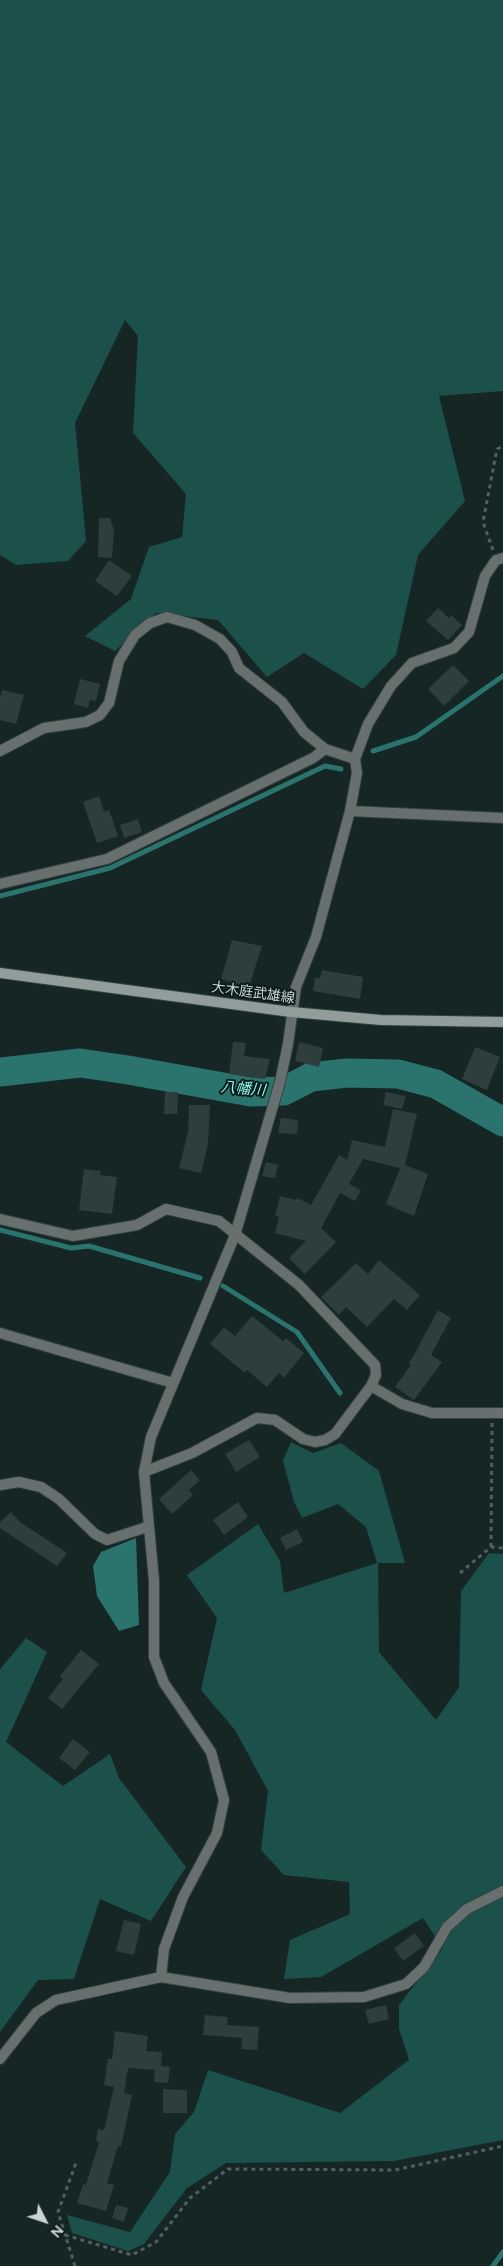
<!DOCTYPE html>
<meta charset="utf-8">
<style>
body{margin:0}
#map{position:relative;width:503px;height:2266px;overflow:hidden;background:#162624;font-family:Figtree,sans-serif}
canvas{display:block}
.north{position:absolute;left:20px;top:2196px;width:50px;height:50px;-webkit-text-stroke:4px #0c1c1b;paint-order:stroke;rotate:131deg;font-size:14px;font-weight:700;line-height:20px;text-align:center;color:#cad4d2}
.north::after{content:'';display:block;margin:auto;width:18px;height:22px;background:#cad4d2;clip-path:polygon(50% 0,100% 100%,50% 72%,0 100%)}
</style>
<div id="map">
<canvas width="503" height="2266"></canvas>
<div class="north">N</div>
</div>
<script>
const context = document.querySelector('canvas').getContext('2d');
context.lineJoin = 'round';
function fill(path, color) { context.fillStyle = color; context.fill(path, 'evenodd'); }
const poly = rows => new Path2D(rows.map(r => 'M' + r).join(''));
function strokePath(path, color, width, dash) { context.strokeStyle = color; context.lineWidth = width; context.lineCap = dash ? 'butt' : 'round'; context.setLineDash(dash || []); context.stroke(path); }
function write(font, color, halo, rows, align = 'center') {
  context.font = font + ' Figtree,"Noto Sans JP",sans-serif'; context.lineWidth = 4; context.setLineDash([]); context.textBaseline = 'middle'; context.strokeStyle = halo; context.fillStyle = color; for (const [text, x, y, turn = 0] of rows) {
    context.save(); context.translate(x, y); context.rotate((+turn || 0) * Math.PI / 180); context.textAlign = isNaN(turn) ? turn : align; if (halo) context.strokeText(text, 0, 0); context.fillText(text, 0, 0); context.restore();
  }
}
fill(poly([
 [0,0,503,0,503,391,439,396,465,501,418,555,396,655,363,689,304,653,267,677,218,620,156,613,115,651,85,636,131,599,149,547,182,537,186,494,133,433,138,336,125,320,75,423,86,541,68,561,16,565,0,555],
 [291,1442,313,1453,341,1443,379,1471,405,1563,378,1563,379,1652,436,1720,459,1687,461,1591,489,1553,503,1554,503,2140,394,2161,226,2163,187,2188,144,2244,128,2251,72,2233,67,2215,130,2232,170,2172,175,2134,194,2112,208,2070,340,2113,409,2060,399,2029,399,2005,443,1948,423,1918,321,1977,284,1979,290,1940,350,1914,349,1882,284,1875,261,1850,268,1791,235,1730,201,1690,217,1618,187,1575,258,1524,280,1561,284,1593,377,1563,366,1527,338,1504,302,1518,294,1502,283,1461],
 [26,1638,47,1652,6,1742,63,1786,110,1754,119,1778,186,1867,151,1921,100,1899,74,1979,38,1980,0,2032,0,1669]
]), '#1c514b');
fill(poly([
 [136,1538,139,1625,119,1631,97,1596,93,1566,101,1552]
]), '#2a746d');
strokePath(poly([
 [373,751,416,737,503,676],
 [0,896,110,868,325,766,341,769],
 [0,1230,71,1248,89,1246,200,1278],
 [223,1286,297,1332,340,1393],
 [493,2266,503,2252]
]), '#2a746d', 5);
strokePath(poly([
 [0,1072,80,1063,128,1070,251,1092,284,1091,311,1077,347,1073,398,1074,436,1084,503,1122]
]), '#2a746d', 29);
fill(poly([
 [99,518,110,518,114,530,112,558,98,557],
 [109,560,132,576,117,596,95,581],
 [438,608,449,618,451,615,462,625,448,640,426,621],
 [453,665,469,681,444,706,428,689],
 [80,679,100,684,96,701,90,700,88,708,74,704],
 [2,690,24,695,16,724,0,720,0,699],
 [99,796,104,812,109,810,118,836,97,843,83,802],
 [138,819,142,832,124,838,120,825],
 [232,940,262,946,249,987,221,979],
 [322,970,363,977,360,999,313,991,315,978,320,978],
 [233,1042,246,1043,244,1056,270,1059,265,1079,229,1074],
 [299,1042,323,1048,319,1067,295,1061],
 [475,1047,500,1057,487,1090,462,1079],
 [165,1092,178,1092,177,1114,164,1114],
 [386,1092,406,1096,402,1109,383,1105],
 [189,1105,210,1105,208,1144,201,1173,179,1168,188,1132],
 [393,1109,417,1114,405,1165,428,1174,414,1216,386,1204,400,1168,363,1159,349,1184,361,1190,355,1201,340,1193,321,1228,336,1242,305,1274,289,1258,306,1241,275,1233,279,1217,275,1216,280,1196,296,1200,298,1198,311,1205,339,1155,347,1160,352,1140,385,1147],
 [281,1118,298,1120,297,1134,278,1133],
 [266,1162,278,1165,275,1178,262,1176],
 [84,1169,101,1171,100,1175,117,1177,112,1214,79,1210],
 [379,1260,420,1295,407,1310,394,1299,367,1327,346,1307,339,1315,321,1297,356,1263,368,1274],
 [438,1310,451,1318,431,1355,442,1362,414,1400,395,1387,411,1365,409,1364],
 [252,1316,283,1341,286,1338,304,1353,284,1378,279,1373,267,1387,247,1370,245,1373,210,1344,224,1327,235,1336],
 [249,1440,260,1457,236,1472,225,1454],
 [191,1470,200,1480,189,1490,193,1495,172,1514,159,1499],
 [238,1502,248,1517,224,1535,213,1520],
 [11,1512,20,1522,67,1553,57,1566,0,1528,0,1522],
 [297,1529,303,1542,286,1550,280,1538],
 [81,1650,99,1664,62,1709,48,1698,63,1679,60,1676],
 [73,1739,90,1752,75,1770,59,1758],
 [124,1920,141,1924,134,1955,116,1951],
 [415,1933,424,1946,403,1961,394,1948],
 [386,2005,389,2019,369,2024,365,2010],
 [205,2015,228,2017,227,2025,259,2027,257,2050,241,2049,242,2038,203,2035],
 [115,2031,148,2036,146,2051,162,2052,161,2066,170,2067,168,2083,154,2082,155,2070,128,2068,124,2093,132,2095,121,2147,118,2146,107,2183,114,2185,106,2211,77,2203,83,2184,86,2185,99,2142,96,2141,98,2129,104,2130,114,2087,104,2085,108,2059,112,2059],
 [163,2089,187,2090,187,2113,163,2113],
 [116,2205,128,2208,124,2222,112,2218]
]), '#2d3e3c');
const street = poly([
 [0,751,44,728,86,722,100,715,109,703,119,661,135,635,150,623,167,617,195,625,220,639,232,652,239,668,282,702,304,732,325,749,355,759],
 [350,811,503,818],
 [0,884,107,859,313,758,325,749],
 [0,1219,73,1236,137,1225,166,1209,219,1221,299,1285,375,1365,376,1375,371,1386,335,1434,325,1440,315,1442,303,1439,275,1420,257,1418,192,1453,144,1472],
 [0,1333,173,1383],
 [371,1386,402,1404,432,1413,503,1413],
 [0,1485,19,1482,41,1487,59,1499,95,1534,107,1540,147,1527],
 [161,1977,164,1949,183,1897,217,1833,224,1800,211,1752,164,1683,154,1657,154,1581,144,1472,151,1437,235,1235,280,1082,288,1044,296,987,316,937,350,811,357,773,355,759,368,724,391,686,412,663,454,648,469,632,485,576,496,560,503,558],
 [0,2059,36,2013,56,2000,161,1977,290,1998,364,1997,406,1984,424,1967,447,1927,467,1909,503,1891]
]);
const secondary = poly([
 [0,973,291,1012,381,1020,503,1022]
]);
strokePath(street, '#334240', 12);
strokePath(secondary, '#334240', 12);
strokePath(poly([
 [493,550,483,522,497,449,503,446],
 [491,1547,492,1423],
 [460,1573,491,1547,503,1548],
 [65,2235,132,2255,156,2242,190,2198,228,2169,395,2170,503,2146],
 [75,2266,58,2212,76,2163]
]), '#515f5d', 3, [4, 4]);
strokePath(street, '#68706f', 10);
strokePath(secondary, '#909d9b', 10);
write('14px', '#cad4d2', '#0c1c1b', [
 ["大木庭武雄線",253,993,8]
]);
write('italic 15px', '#8cf9ed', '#0c1c1b', [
 ["八幡川",243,1089,5]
]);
</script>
